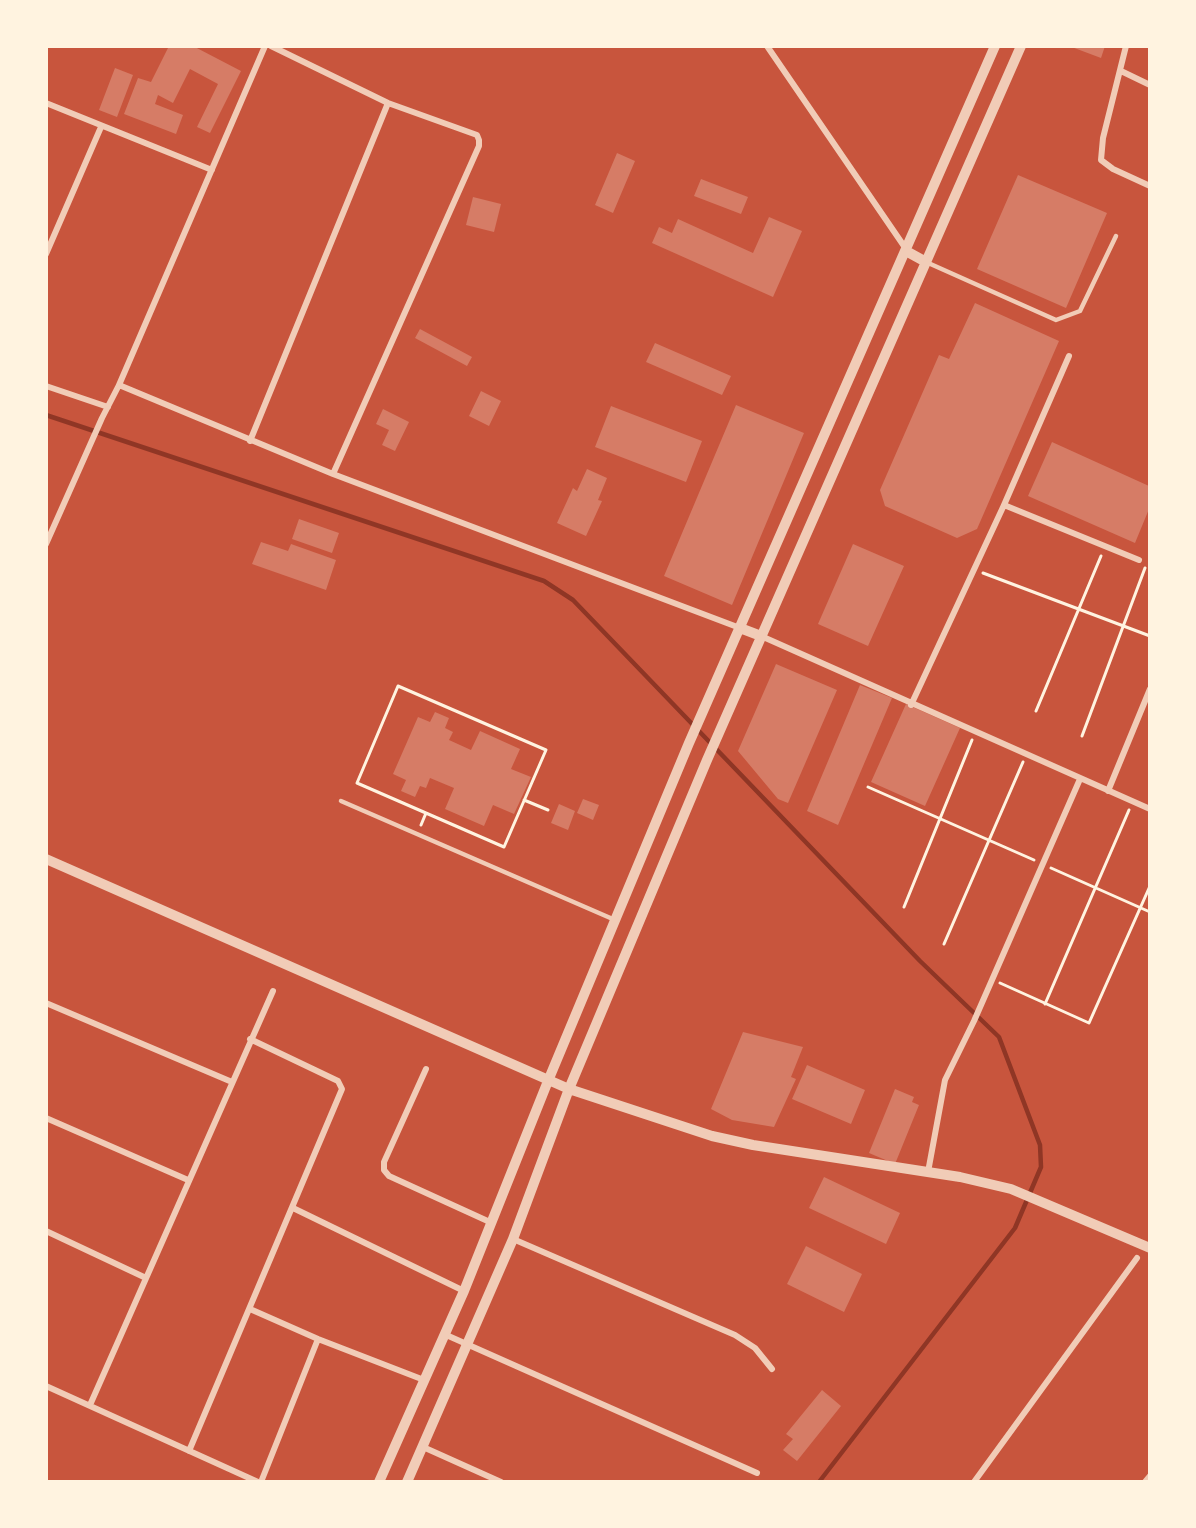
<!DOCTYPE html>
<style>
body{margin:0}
#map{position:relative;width:1196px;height:1528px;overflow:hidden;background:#c8553d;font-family:Cabin,sans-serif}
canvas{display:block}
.frame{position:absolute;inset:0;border:48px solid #fff3e0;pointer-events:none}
</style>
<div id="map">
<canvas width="1196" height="1528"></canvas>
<div class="frame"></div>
</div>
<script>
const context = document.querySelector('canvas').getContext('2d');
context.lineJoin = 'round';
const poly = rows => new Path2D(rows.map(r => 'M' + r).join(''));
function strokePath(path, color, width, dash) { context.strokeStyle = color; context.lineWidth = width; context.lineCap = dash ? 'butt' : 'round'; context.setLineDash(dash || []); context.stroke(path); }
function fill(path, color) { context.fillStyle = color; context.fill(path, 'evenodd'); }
strokePath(poly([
 [46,415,544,581,573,600,920,961,999,1037,1040,1145,1041,1167,1015,1228,819,1482]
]), '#8f3625', 4.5);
fill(poly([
 [169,46,193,46,241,71,210,133,197,127,218,84,190,69,173,103,158,95,155,104,183,115,176,134,124,114,138,78,151,82],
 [1069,46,1105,46,1101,58],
 [115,68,133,75,117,117,99,110],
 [617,153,635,161,613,213,595,205],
 [1018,175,1107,213,1066,308,977,269],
 [701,179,748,197,741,214,694,196],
 [473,197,501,204,494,232,466,225],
 [769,217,802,231,773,297,652,243,659,227,672,233,678,219,753,253],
 [975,303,1059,341,977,529,957,538,885,506,880,490,939,355,949,359],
 [420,329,472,357,467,366,415,338],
 [655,343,731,376,722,395,646,362],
 [481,391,501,401,489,426,469,416],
 [736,405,804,433,732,605,664,576],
 [611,406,702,441,686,482,595,447],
 [383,409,409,422,395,451,382,445,389,430,376,424],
 [1052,442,1149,486,1149,509,1135,543,1028,496],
 [587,469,607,478,598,500,602,501,586,536,557,523,573,488,577,491],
 [299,519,339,533,332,553,292,539],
 [261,542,288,551,291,544,336,560,326,590,252,564],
 [853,544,904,566,868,646,818,624],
 [776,664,837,690,788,803,778,799,738,751],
 [860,685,892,698,838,825,807,811],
 [906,704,960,728,925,806,871,782],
 [435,712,449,718,445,728,453,732,449,740,471,750,480,731,520,749,511,769,531,777,514,814,493,805,484,826,445,809,454,788,430,778,426,788,420,786,415,797,401,791,406,780,393,774,418,717,430,722],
 [583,799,599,805,593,820,577,813],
 [559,804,575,811,568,830,551,823],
 [743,1032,803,1047,791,1077,796,1079,774,1127,732,1120,711,1109],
 [807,1065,865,1090,851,1124,792,1099],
 [895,1089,914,1097,912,1102,919,1105,895,1164,869,1153],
 [824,1177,900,1213,886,1244,809,1208],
 [806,1246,862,1274,844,1312,787,1284],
 [822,1390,841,1406,797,1461,783,1450,793,1439,786,1434]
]), '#d67c66');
strokePath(poly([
 [983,573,1150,636],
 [398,686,546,750,504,847,357,783,398,686],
 [1036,711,1101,556],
 [1082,736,1145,568],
 [868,787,1034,860],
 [524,800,548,810],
 [421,825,426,813],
 [1051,868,1150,912],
 [904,907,972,740],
 [944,944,1023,762],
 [1000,983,1089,1023,1150,886],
 [1045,1004,1129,810]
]), '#fff3e0', 3);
strokePath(poly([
 [926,262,1056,320,1080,311,1116,236],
 [341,801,615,920]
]), '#f1ccb7', 4.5);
strokePath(poly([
 [271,46,388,103,477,135,479,140,479,146,333,474],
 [767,46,906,249],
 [1126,46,1103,138,1101,160,1113,169,1150,186],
 [1121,71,1150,85],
 [46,103,212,170],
 [46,254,101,127],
 [119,385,333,474,740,628],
 [46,386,108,407],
 [250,441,388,103],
 [1004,505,1139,560],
 [46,544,102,418,119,385,265,46],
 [761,636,1150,809],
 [911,705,1004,505,1069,356],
 [1108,791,1150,689],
 [46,1003,232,1082],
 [426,1069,384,1162,384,1170,389,1176,492,1223],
 [46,1118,188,1180],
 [928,1172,945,1080,974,1021,1080,779],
 [293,1208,464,1291],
 [46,1231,146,1278],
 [513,1239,735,1335,755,1348,772,1369],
 [250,1309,318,1339,424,1380],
 [444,1334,757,1473],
 [46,1386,258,1482],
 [90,1405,273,991],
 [423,1447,501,1482],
 [189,1451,342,1089,338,1081,250,1039],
 [261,1482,318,1339],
 [974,1482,1137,1258],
 [1145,1482,1150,1476]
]), '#f1ccb7', 6);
strokePath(poly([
 [906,251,926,262],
 [740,628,761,636],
 [46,859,569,1089,712,1136,753,1145,960,1177,1011,1189,1150,1248],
 [379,1482,464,1291,548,1081,689,743,995,46],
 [407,1482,513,1239,569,1089,707,760,1021,46]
]), '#f1ccb7', 10);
</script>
